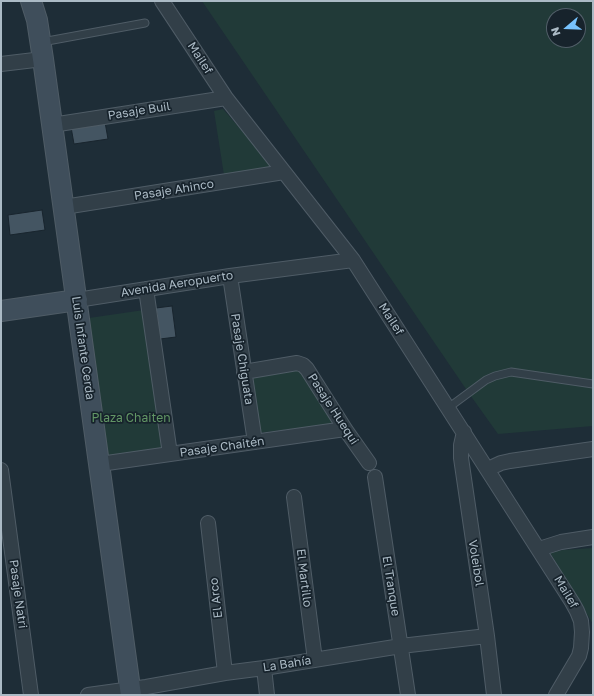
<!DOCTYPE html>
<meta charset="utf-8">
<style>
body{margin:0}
#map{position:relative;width:594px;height:696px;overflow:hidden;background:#1e2d37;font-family:"Golos Text",sans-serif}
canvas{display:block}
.frame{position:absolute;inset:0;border:2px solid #abbac5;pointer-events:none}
.north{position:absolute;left:546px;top:8px;width:40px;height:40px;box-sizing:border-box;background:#17232c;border:1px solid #525f69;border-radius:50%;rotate:251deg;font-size:11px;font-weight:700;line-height:16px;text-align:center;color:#abbac5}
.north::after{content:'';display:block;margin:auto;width:14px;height:18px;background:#77c3fe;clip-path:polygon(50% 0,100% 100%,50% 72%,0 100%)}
</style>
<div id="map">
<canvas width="594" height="696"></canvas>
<div class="frame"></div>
<div class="north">N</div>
</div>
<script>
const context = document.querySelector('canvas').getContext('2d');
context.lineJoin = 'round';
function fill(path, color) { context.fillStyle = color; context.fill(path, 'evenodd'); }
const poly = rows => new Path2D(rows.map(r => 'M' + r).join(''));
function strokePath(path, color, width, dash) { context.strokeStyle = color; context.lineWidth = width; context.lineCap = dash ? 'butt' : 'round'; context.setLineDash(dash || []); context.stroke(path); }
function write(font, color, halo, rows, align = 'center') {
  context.font = font + ' "Golos Text",sans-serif'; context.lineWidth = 3.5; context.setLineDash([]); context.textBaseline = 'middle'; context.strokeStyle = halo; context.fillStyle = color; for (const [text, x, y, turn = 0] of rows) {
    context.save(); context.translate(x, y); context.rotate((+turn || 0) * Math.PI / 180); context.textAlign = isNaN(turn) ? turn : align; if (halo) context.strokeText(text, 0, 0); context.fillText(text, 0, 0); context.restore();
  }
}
fill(poly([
 [202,1,593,1,593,426,498,434,468,392],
 [554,16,578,16,578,40,554,40],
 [223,109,275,169,224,175,214,111],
 [144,310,166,448,107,457,89,318],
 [298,368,333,420,330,425,256,433,248,373],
 [593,548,593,624,549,551]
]), '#213a38');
const building = poly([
 [105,122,108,139,74,144,71,127,105,122],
 [42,210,45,230,10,235,8,215,42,210],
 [172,306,176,337,160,339,156,308,172,306]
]);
fill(building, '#445562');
strokePath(building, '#19252e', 1);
const lane = poly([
 [42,42,145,23],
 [448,408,486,380,495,376,511,372,593,384]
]);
const street = poly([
 [162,1,226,98,353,260,572,602,577,611,581,621,582,632,581,648,579,656,556,695],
 [1,64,43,59],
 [52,125,226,98],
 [64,207,284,172],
 [230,276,255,442],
 [146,289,170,454],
 [77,300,230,276,353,260],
 [244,372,297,363,303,365,307,369,345,429,369,463],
 [464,432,461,445,461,458,487,636,494,695],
 [100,464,345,429],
 [488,469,501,463,510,461,593,449],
 [1,470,31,695],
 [375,477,408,695],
 [294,497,315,660],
 [208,523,225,673],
 [539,549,561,542,593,537],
 [264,668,267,695],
 [88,695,146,687,225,673,264,668,401,646,487,636]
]);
const secondary = poly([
 [31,1,37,20,43,59,131,695],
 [1,311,77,300]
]);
strokePath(lane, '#4f5c66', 9);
strokePath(street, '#4f5c66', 16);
strokePath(secondary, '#4f5c66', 22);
strokePath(lane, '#323f48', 7);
strokePath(street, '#323f48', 14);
strokePath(secondary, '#3f4e5b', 20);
write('12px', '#abbac5', '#17232c', [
 ["Mailef",200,58,57],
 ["Pasaje Buil",139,111,-9],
 ["Pasaje Ahinco",174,190,-9],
 ["Avenida Aeropuerto",177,284,-9],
 ["Mailef",391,319,57],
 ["Luis Infante Cerda",83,348,82],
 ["Pasaje Chiguata",242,359,81],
 ["Pasaje Huequi",333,409,57],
 ["Pasaje Chaitén",222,447,-8],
 ["Voleibol",476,563,81],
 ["El Martillo",304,578,83],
 ["El Tranque",391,586,81],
 ["Mailef",566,592,59],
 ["Pasaje Natri",18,594,82],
 ["El Arco",216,598,-97],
 ["La Bahía",287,664,-9]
]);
write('12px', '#629665', '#17232c', [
 ["Plaza Chaiten",131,418]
]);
</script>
